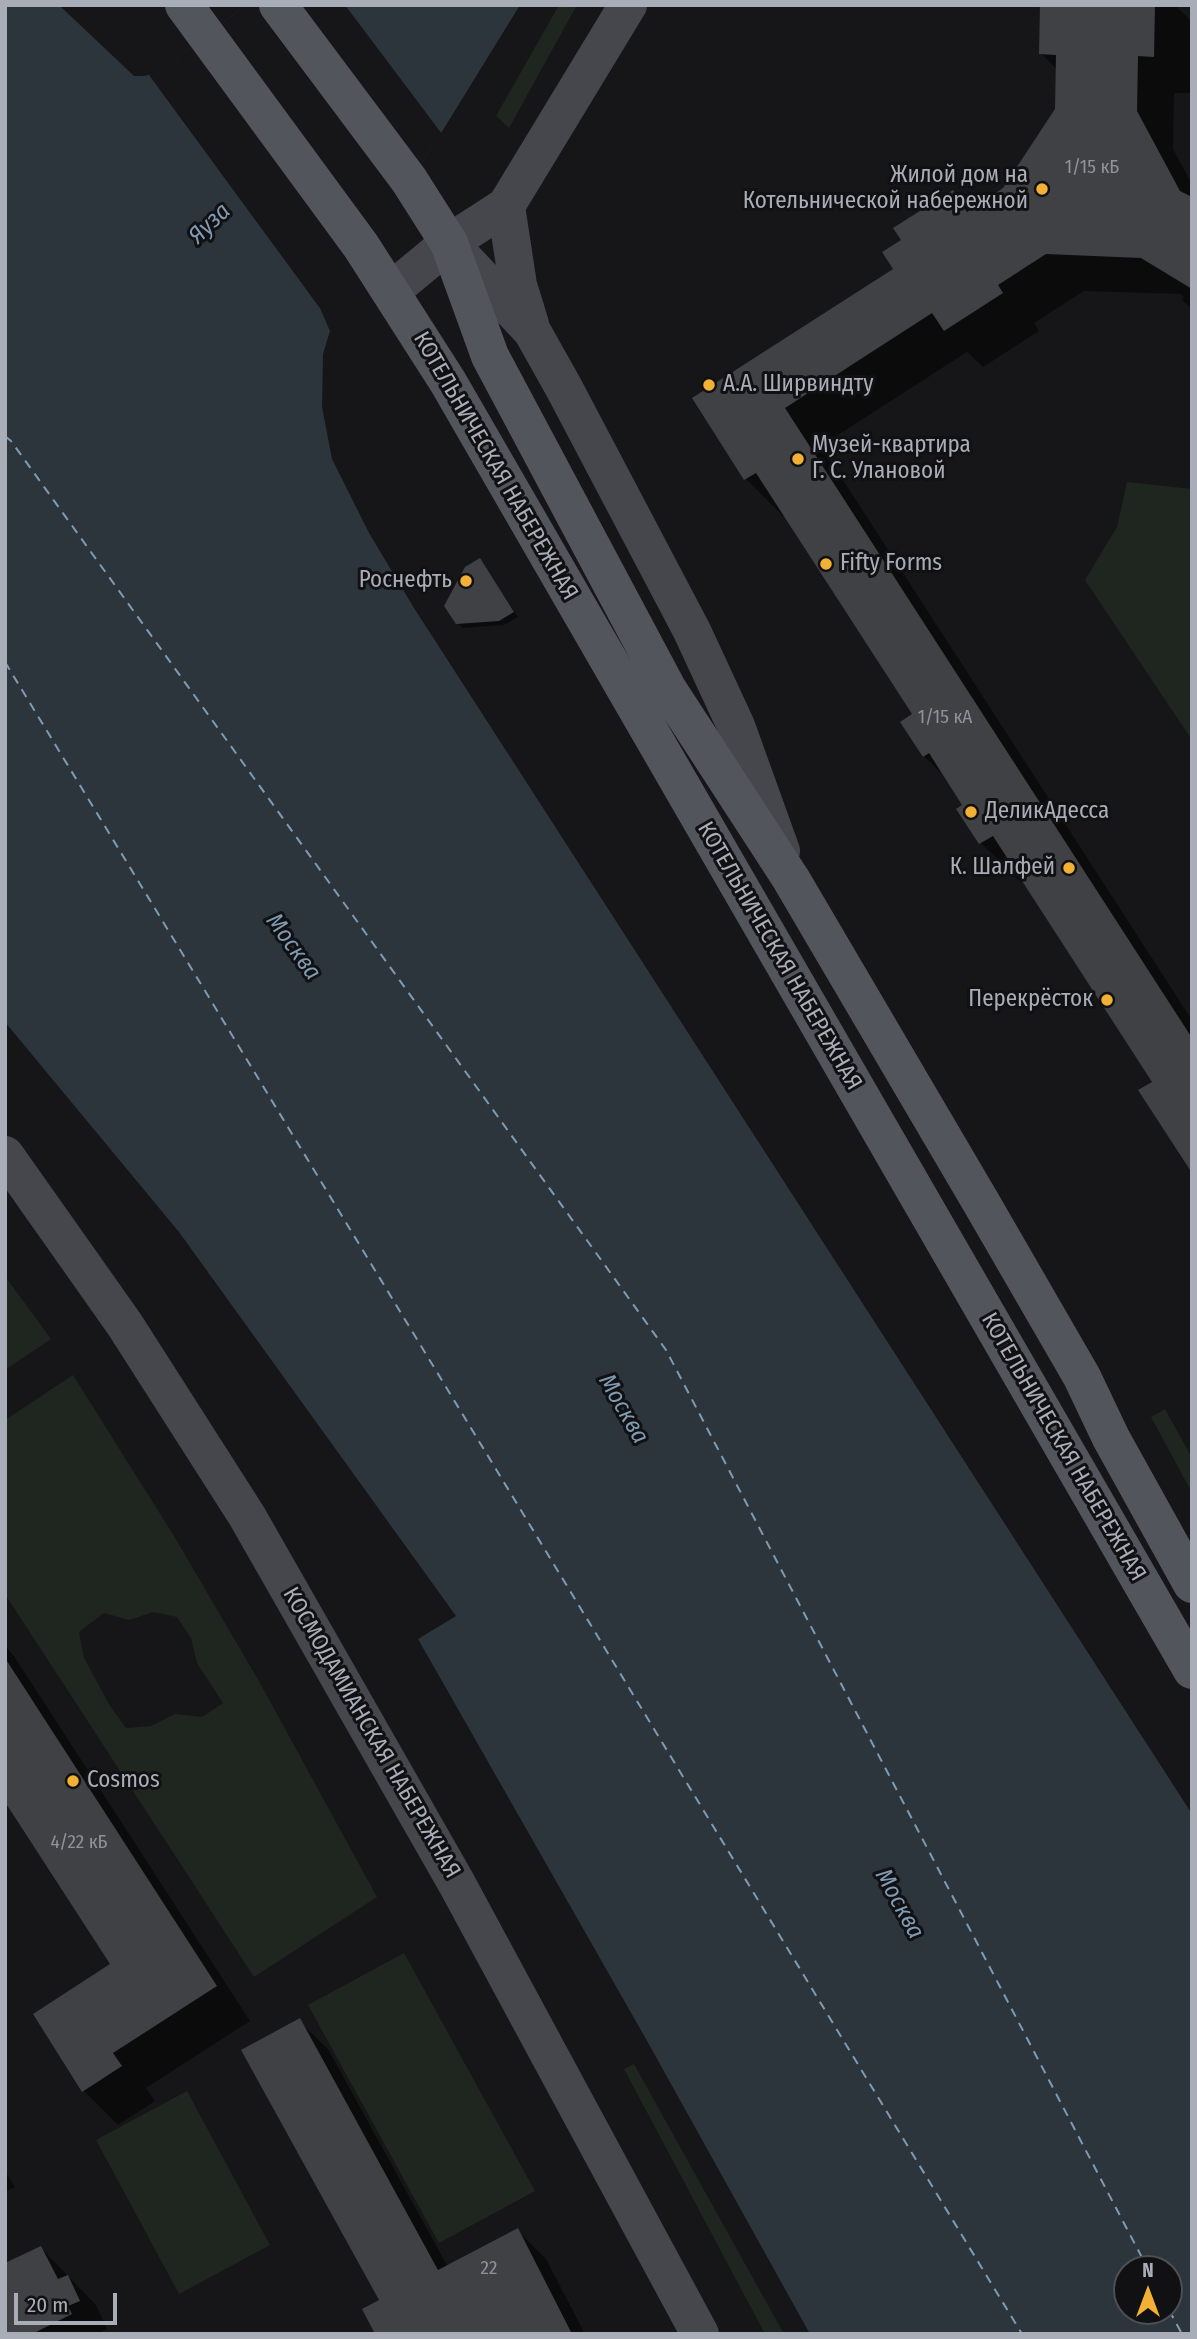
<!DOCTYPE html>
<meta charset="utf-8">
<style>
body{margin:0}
#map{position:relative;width:1197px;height:2339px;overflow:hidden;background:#161618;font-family:"Fira Sans Condensed",sans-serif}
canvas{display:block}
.frame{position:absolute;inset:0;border:7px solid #a8adb8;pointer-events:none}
.north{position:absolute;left:1113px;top:2255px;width:70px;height:70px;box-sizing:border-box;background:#111113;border:2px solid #4d4f55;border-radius:50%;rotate:0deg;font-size:19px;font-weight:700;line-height:28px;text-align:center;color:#a8adb8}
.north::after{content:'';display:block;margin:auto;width:24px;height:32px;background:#f2b134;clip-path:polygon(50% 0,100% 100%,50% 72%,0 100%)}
.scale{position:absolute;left:14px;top:2293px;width:103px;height:32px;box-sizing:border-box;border:4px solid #a8adb8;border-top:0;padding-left:9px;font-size:21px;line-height:24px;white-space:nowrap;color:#a8adb8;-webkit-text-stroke:5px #111113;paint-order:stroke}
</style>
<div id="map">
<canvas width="1197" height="2339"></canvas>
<div class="frame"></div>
<div class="north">N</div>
<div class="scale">20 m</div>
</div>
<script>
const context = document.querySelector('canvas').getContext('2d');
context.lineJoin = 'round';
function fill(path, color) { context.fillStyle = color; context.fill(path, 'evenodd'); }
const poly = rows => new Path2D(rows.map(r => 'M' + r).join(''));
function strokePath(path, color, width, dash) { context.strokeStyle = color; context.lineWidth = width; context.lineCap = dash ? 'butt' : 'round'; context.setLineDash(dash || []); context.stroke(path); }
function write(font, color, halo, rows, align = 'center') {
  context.font = font + ' "Fira Sans Condensed",sans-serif'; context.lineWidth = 6; context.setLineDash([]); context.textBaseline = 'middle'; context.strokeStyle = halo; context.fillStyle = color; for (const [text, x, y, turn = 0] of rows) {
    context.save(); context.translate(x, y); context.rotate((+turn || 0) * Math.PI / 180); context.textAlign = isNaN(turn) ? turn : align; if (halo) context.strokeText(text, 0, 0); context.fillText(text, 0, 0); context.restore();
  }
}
fill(poly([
 [559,5,577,5,509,128,496,116],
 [1127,482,1192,489,1192,740,1085,580,1117,527],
 [5,1276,51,1339,5,1370],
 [73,1375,174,1536,260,1683,377,1897,254,1977,5,1594,5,1420],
 [153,1612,177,1617,191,1638,197,1663,223,1703,202,1717,175,1714,151,1726,126,1728,110,1706,84,1658,79,1632,104,1613,129,1620],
 [1165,1409,1192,1458,1192,1493,1151,1417],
 [404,1953,535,2191,439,2243,308,2005],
 [634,2064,784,2334,765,2334,624,2069],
 [187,2091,270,2245,179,2294,96,2140]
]), '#1e261f');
fill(poly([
 [5,5,59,5,134,76,144,76,155,73,173,61,246,5,520,5,430,151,319,306,330,331,323,354,322,407,332,459,369,533,414,608,1192,1814,1192,2334,810,2334,646,2039,418,1639,456,1616,179,1232,5,1022],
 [1127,2269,1169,2269,1169,2311,1127,2311]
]), '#2c353c');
fill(poly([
 [246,5,345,5,442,134,319,307,149,75,173,61]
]), '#161618');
fill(poly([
 [1042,5,1175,5,1192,22,1191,93,1174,93,1173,149,1192,184,1192,309,1182,300,1184,297,1180,294,1084,291,1034,323,1039,331,983,367,967,352,821,446,1192,1020,1192,1170,1154,1082,1022,878,1018,880,981,843,965,805,948,780,924,756,914,714,785,514,783,516,746,479,694,399,895,269,904,241,953,192,971,211,1005,189,1057,110,1057,70,1041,53],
 [480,560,518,617,504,625,463,628,457,623],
 [5,1646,14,1656,250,2021,146,2088,155,2101,118,2125,84,2091,113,1965,5,1799],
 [299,2021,328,2049,448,2267,518,2231,546,2259,585,2334,377,2334,381,2301],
 [5,2171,15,2187,5,2192],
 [41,2248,96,2305,107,2329,97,2334,5,2334]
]), '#0007');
strokePath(poly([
 [5,436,11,441,666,1350,1148,2269],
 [5,662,1022,2334],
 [1169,2310,1182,2334]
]), '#7f9bb3', 2, [9, 7]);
fill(poly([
 [1040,5,1155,5,1154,57,1138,56,1137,111,1180,191,1192,197,1192,289,1141,258,1046,254,998,285,1003,293,944,331,932,313,785,408,1192,1038,1192,1173,1138,1090,1152,1082,993,836,979,844,956,809,962,805,929,753,923,757,900,722,912,714,756,473,744,480,692,398,893,269,882,252,901,240,893,228,953,190,967,212,1003,188,1055,109,1056,55,1039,54],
 [480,558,514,612,499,621,456,624,444,606,465,567],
 [5,1658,217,1986,113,2053,122,2066,82,2092,33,2014,110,1964,5,1802],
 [300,2018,438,2270,518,2228,572,2334,375,2334,362,2309,379,2300,241,2050],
 [41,2246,58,2279,68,2275,80,2301,68,2306,72,2314,32,2334,5,2334,5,2263]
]), '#404145');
strokePath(poly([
 [506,206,518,285,530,324],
 [449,243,532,331,564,388,692,631,736,726,781,851],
 [391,291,449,243,506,206,628,5],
 [5,1155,125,1325,247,1516,457,1884,700,2334]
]), '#45474d', 38);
strokePath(poly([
 [184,5,361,246,448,382,1192,1670],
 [278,5,409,180,449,243,490,356,667,688,791,879,982,1204,1082,1377,1111,1438,1192,1584]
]), '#53555c', 38);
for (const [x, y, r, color] of [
 [1042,189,7,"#f2b134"],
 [709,385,7,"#f2b134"],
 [798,459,7,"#f2b134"],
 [826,564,7,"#f2b134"],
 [466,581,7,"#f2b134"],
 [971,812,7,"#f2b134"],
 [1069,868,7,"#f2b134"],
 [1107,1000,7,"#f2b134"],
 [73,1781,7,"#f2b134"]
]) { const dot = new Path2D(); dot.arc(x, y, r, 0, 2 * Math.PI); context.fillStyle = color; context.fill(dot); strokePath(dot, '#111113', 2.5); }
write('19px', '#8e929b', null, [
 ["1/15 кБ",1092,168],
 ["1/15 кА",945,718],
 ["4/22 кБ",79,1843],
 ["22",489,2269]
]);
write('23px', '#a8adb8', '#111113', [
 ["Жилой дом на",1028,176,"right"],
 ["Котельнической набережной",1028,202,"right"],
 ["А.А. Ширвиндту",723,385],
 ["Музей-квартира",812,446],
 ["Г. С. Улановой",812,472],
 ["Fifty Forms",840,564],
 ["Роснефть",452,581,"right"],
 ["ДеликАдесса",985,812],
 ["К. Шалфей",1055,868,"right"],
 ["Перекрёсток",1093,1000,"right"],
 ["Cosmos",87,1781]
], 'left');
write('23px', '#a8adb8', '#111113', [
 ["КОТЕЛЬНИЧЕСКАЯ НАБЕРЕЖНАЯ",495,466,60],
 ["КОТЕЛЬНИЧЕСКАЯ НАБЕРЕЖНАЯ",779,956,60],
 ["КОТЕЛЬНИЧЕСКАЯ НАБЕРЕЖНАЯ",1063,1447,60],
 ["КОСМОДАМИАНСКАЯ НАБЕРЕЖНАЯ",371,1733,60]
]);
write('italic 24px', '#7f9bb3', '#111113', [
 ["Яуза",210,224,-44],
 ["Москва",293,947,54],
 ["Москва",623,1409,60],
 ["Москва",899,1904,61]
]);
</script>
